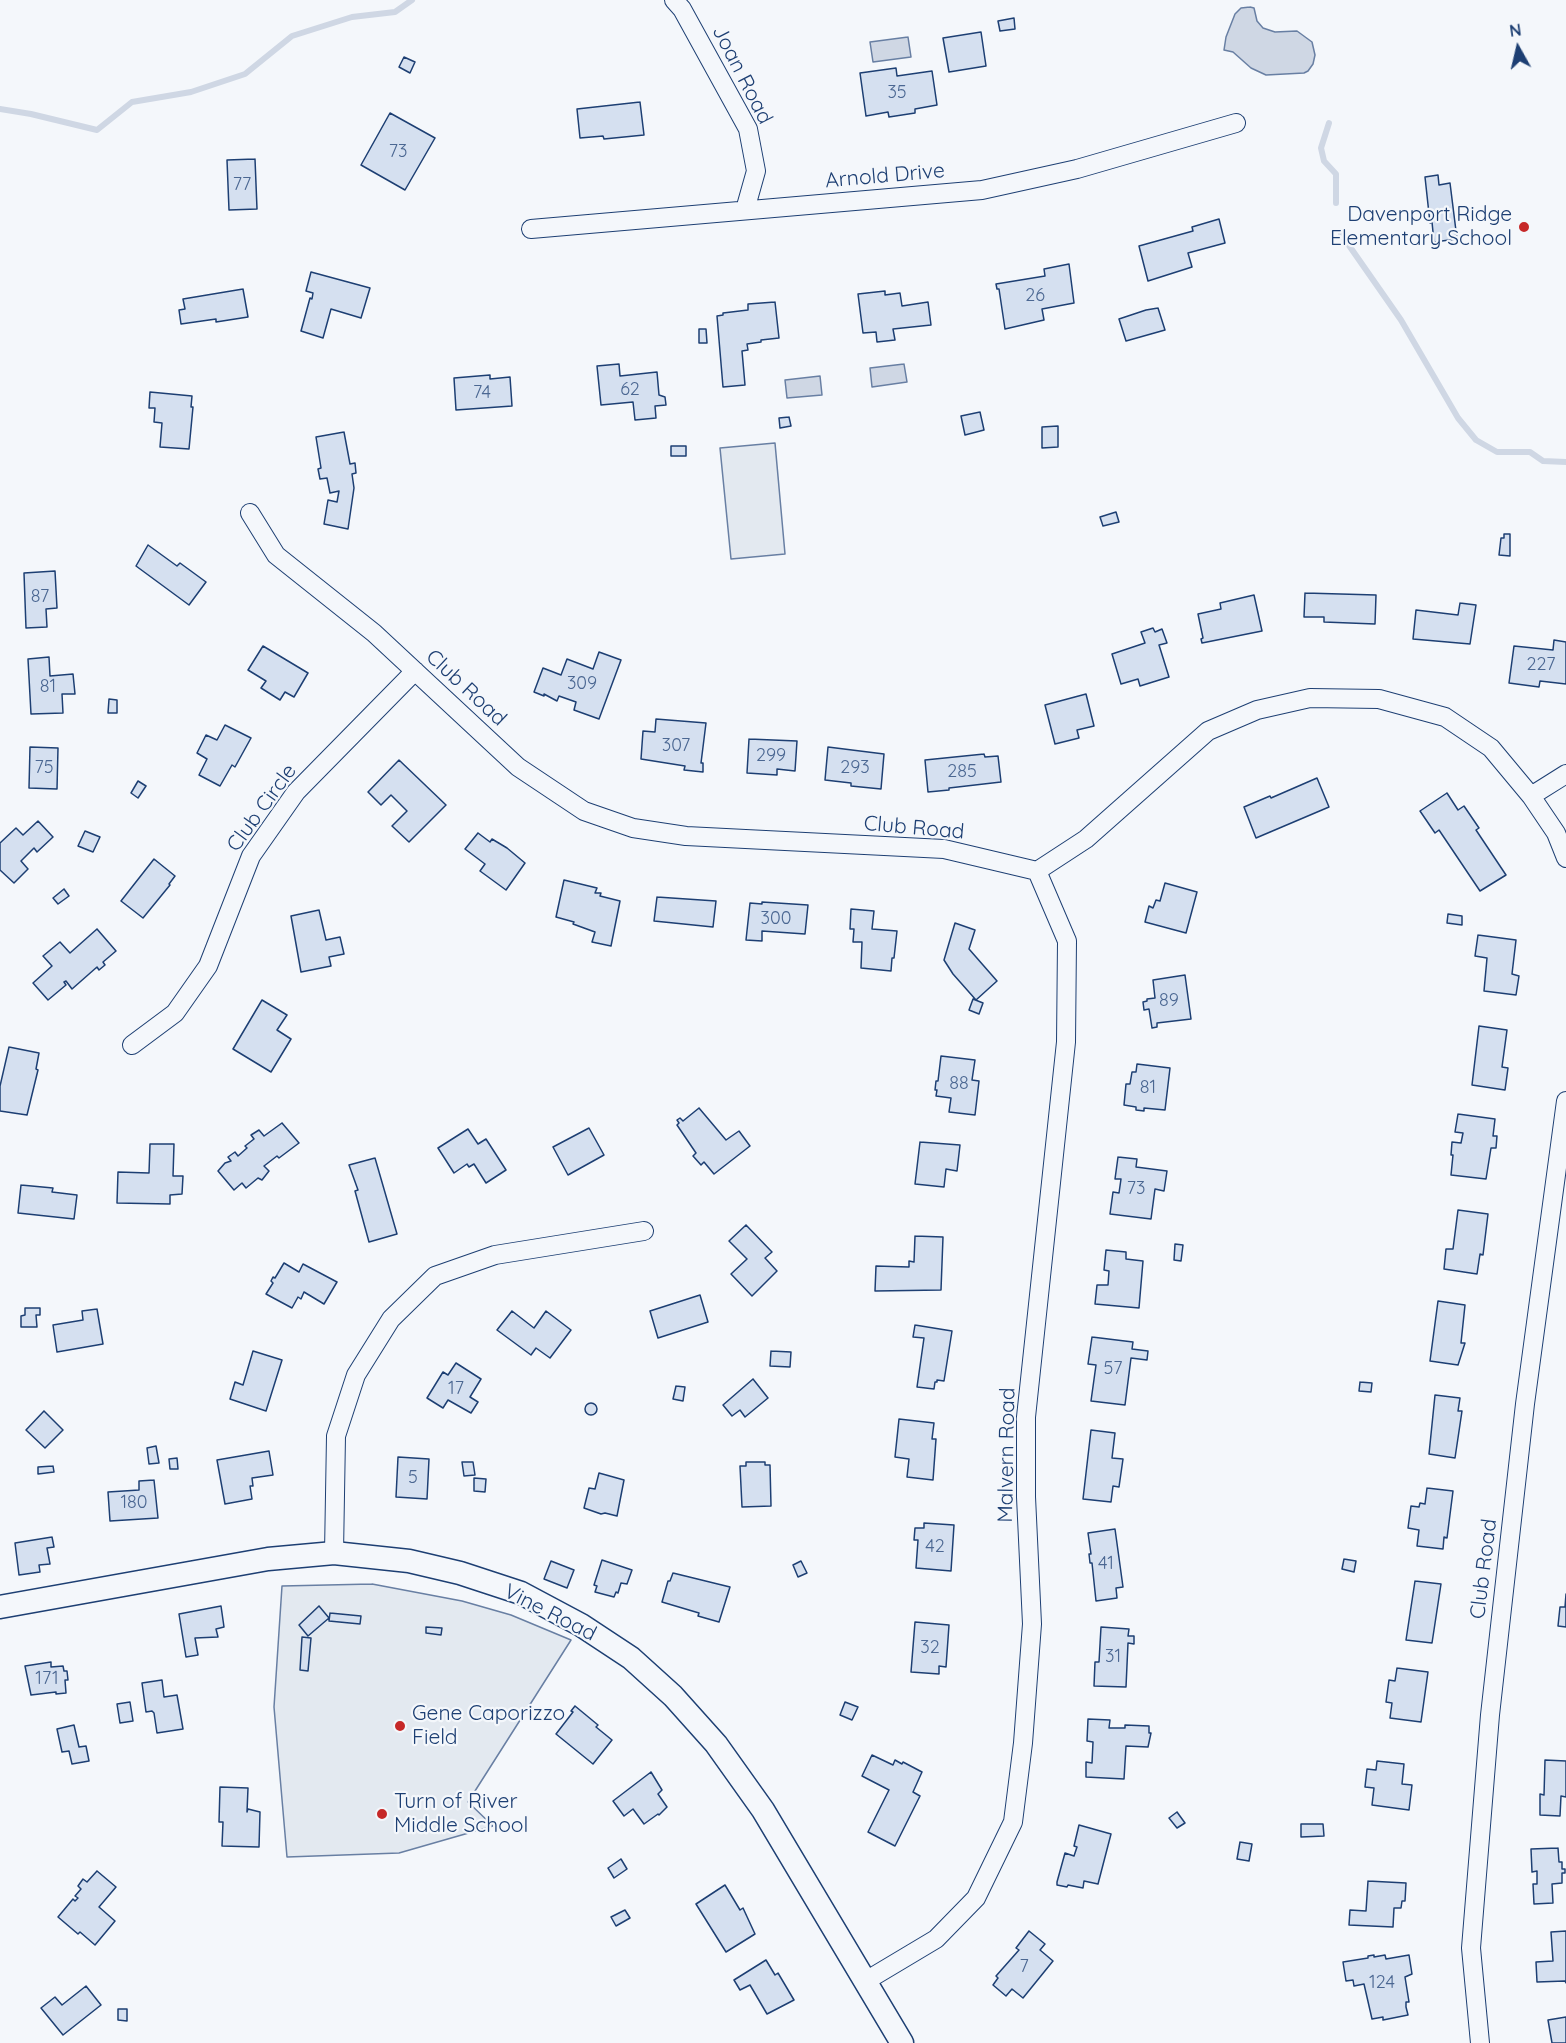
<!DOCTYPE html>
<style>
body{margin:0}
#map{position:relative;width:1566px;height:2043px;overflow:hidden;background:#f4f7fb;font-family:Quicksand,sans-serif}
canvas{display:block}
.north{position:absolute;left:1488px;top:18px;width:60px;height:60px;-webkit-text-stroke:4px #f4f7fb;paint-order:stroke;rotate:352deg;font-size:16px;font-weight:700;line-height:24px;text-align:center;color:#1d3f73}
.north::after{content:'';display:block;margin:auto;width:21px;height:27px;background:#1d3f73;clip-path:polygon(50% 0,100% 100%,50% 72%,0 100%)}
</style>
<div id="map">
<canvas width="1566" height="2043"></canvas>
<div class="north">N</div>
</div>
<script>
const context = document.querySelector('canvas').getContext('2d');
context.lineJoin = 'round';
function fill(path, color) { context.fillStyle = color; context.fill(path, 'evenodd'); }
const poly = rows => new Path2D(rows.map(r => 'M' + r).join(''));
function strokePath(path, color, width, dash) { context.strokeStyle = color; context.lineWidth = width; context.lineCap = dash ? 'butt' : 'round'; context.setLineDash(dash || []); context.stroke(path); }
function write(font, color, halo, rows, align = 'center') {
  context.font = font + ' Quicksand,sans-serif'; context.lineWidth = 4.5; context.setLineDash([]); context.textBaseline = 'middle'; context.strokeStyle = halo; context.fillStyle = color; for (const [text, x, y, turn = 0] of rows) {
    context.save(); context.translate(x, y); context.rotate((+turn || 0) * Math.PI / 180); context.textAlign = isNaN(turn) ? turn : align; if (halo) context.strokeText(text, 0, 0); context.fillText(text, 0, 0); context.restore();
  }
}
const green = poly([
 [775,443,785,554,731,559,720,448,775,443],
 [372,1584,462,1601,511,1615,571,1640,468,1802,493,1826,399,1853,287,1857,274,1707,282,1586,372,1584]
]);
fill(green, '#e3e9f0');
strokePath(green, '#687fa3', 1.5);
const water = poly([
 [1250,7,1254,8,1257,21,1263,28,1275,32,1297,31,1312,42,1315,55,1313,64,1308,71,1304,73,1266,75,1251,68,1233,52,1224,50,1226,37,1235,14,1241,8,1250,7],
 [908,37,911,57,873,62,870,42,908,37],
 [904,364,907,382,872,387,870,368,904,364],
 [820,376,822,395,787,398,785,380,820,376]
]);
fill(water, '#cfd7e4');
strokePath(water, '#687fa3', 1.5);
strokePath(poly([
 [0,109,31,114,97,130,132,102,191,92,245,74,292,36,352,17,395,12,412,0],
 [1329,123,1321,148,1324,161,1336,174,1336,203],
 [1341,234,1401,320,1458,418,1476,440,1497,452,1530,452,1543,461,1566,462]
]), '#cfd7e4', 6);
const building = poly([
 [1014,18,1015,29,1000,31,998,21,1014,18],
 [981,32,986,66,949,72,943,38,981,32],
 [404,57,415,62,410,73,399,67,404,57],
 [896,68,897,76,932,71,937,105,915,109,915,113,889,117,888,112,866,116,860,73,896,68],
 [640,102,644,135,604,139,603,136,580,138,577,109,640,102],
 [390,113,435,138,405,190,361,165,390,113],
 [255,159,257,209,229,210,227,160,255,159],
 [1438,175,1439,185,1450,183,1457,239,1434,242,1432,222,1430,223,1425,177,1438,175],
 [1219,219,1225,243,1188,253,1192,267,1148,281,1139,246,1193,231,1192,227,1219,219],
 [1069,264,1074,303,1042,309,1044,320,1005,329,999,289,997,289,996,284,1045,276,1044,269,1069,264],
 [311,272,370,288,361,318,331,309,323,338,301,331,310,298,312,299,313,293,306,291,311,272],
 [243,289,248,317,216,322,216,319,181,324,179,310,185,309,183,299,243,289],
 [885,291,885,295,900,293,902,306,928,302,931,325,893,329,895,340,877,342,876,332,863,333,858,294,885,291],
 [775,302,779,338,761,340,761,342,747,344,748,350,742,351,745,385,723,387,717,316,723,315,723,313,748,310,748,304,775,302],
 [1158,308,1165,330,1126,341,1119,319,1146,310,1158,308],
 [699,329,706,329,707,343,699,343,699,329],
 [619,364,620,376,657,372,659,395,665,397,666,405,655,406,656,418,635,420,633,402,601,405,597,366,619,364],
 [490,375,490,379,510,377,512,406,456,410,454,378,490,375],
 [150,392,192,396,191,407,193,407,189,449,160,447,162,423,154,422,155,408,149,408,150,392],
 [980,412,984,430,965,435,961,416,980,412],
 [789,417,791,426,780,428,779,418,789,417],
 [1058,426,1058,447,1042,448,1042,427,1058,426],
 [344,432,350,464,355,463,356,473,352,474,354,488,348,529,324,524,328,500,337,502,339,491,330,493,327,478,320,479,318,469,321,468,316,437,344,432],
 [671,446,686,446,686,456,671,456,671,446],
 [1116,512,1119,522,1103,526,1100,517,1116,512],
 [1504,534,1510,534,1510,556,1499,555,1501,538,1504,538,1504,534],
 [148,545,177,566,180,563,206,582,189,605,136,566,148,545],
 [55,571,57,608,46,609,47,627,26,628,24,573,55,571],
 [1305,593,1376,595,1375,624,1324,622,1324,617,1304,617,1305,593],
 [1254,595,1262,631,1202,643,1201,639,1203,638,1198,614,1221,609,1220,603,1254,595],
 [1460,603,1476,605,1470,644,1413,639,1416,610,1458,615,1460,603],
 [1153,628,1155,632,1162,629,1167,643,1159,645,1169,677,1140,686,1138,679,1121,684,1112,654,1145,643,1141,632,1153,628],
 [1554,640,1566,642,1566,684,1540,681,1539,687,1509,683,1514,646,1553,650,1554,640],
 [263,646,308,673,294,697,285,692,280,700,261,688,266,681,248,670,263,646],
 [599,652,621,660,599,719,574,710,576,702,559,696,557,701,544,694,544,696,534,692,543,668,561,675,567,659,593,669,599,652],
 [49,657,50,676,73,674,75,694,62,694,63,713,31,714,28,659,49,657],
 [1086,694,1094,726,1077,730,1079,738,1055,744,1045,705,1086,694],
 [109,699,117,700,117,713,108,713,109,699],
 [656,719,706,723,701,763,703,763,703,772,684,770,685,766,641,759,643,731,655,732,656,719],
 [225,725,251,738,235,767,232,765,220,786,199,775,207,759,197,753,206,735,217,740,225,725],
 [749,739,797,741,795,771,777,769,777,775,747,773,749,739],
 [30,747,58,748,57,789,29,788,30,747],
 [828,747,884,754,881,789,851,786,851,783,825,780,828,747],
 [984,754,985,757,998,756,1001,782,949,788,949,790,928,792,925,760,984,754],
 [399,760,446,805,409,842,392,826,407,811,391,795,381,805,368,792,399,760],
 [1317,778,1329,807,1256,838,1244,807,1270,796,1271,798,1317,778],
 [138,781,146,786,138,798,131,793,138,781],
 [1447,793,1458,810,1464,806,1479,828,1476,830,1506,875,1480,891,1439,830,1435,833,1420,811,1447,793],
 [38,821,53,837,37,852,34,848,21,861,28,869,14,883,0,870,0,843,16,828,23,835,38,821],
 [85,831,100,837,93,852,78,846,85,831],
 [478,833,490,842,492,839,507,848,525,863,506,890,480,871,485,864,465,849,478,833],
 [154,859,175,876,169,884,170,885,143,918,121,901,154,859],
 [564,880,597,888,595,893,601,893,600,896,620,901,611,946,592,942,595,932,573,924,574,922,556,917,564,880],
 [1165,883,1197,892,1186,933,1145,922,1149,906,1153,908,1156,900,1160,901,1165,883],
 [64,889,69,896,58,904,53,898,64,889],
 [657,897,716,901,713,927,654,921,657,897],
 [762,902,808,905,805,934,762,931,762,941,746,940,750,903,762,904,762,902],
 [851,909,874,911,872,929,897,931,894,958,892,958,891,971,861,968,862,942,853,942,854,929,850,929,851,909],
 [319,910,326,940,340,937,344,954,329,957,331,966,301,972,291,916,319,910],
 [1448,914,1462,916,1462,925,1447,923,1448,914],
 [955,923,975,930,969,949,997,981,976,1000,953,974,944,960,955,923],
 [97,929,116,951,103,962,105,965,99,970,97,967,72,989,66,981,64,982,66,985,48,1000,33,983,52,966,43,956,60,942,70,953,97,929],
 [1478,935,1516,940,1512,974,1519,976,1516,995,1484,991,1487,958,1475,956,1478,935],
 [1185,975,1191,1019,1157,1023,1157,1027,1152,1028,1149,1009,1144,1010,1143,1002,1147,1001,1147,999,1155,998,1153,980,1185,975],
 [973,999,983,1003,979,1014,969,1010,973,999],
 [262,1000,287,1015,277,1030,291,1039,271,1072,233,1049,262,1000],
 [1479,1026,1507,1030,1502,1067,1508,1068,1505,1090,1472,1085,1479,1026],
 [9,1047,39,1053,36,1069,38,1070,27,1115,0,1111,0,1086,9,1047],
 [941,1056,975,1060,972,1080,979,1081,975,1115,949,1112,951,1098,936,1096,937,1090,935,1090,936,1081,938,1081,941,1056],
 [1137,1064,1170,1068,1165,1110,1144,1108,1144,1111,1136,1110,1136,1107,1124,1105,1126,1084,1130,1084,1132,1072,1136,1072,1137,1064],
 [699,1108,726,1140,739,1131,750,1146,714,1174,704,1162,701,1165,693,1156,696,1153,677,1125,679,1123,677,1120,680,1118,683,1121,699,1108],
 [1458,1114,1495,1119,1493,1136,1497,1136,1496,1148,1491,1148,1486,1179,1451,1175,1453,1155,1451,1155,1452,1142,1461,1143,1463,1133,1455,1132,1458,1114],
 [282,1123,299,1143,279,1158,277,1156,264,1166,269,1171,262,1180,258,1178,246,1188,242,1183,234,1190,218,1171,225,1163,231,1161,228,1157,235,1152,238,1156,247,1148,245,1146,254,1139,251,1135,259,1130,264,1136,282,1123],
 [589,1128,604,1155,568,1175,553,1147,589,1128],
 [468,1129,478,1144,486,1139,506,1170,486,1183,474,1164,469,1167,467,1164,454,1173,438,1148,468,1129],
 [920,1142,960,1145,957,1171,946,1169,944,1187,915,1184,920,1142],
 [150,1144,174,1144,173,1176,183,1176,182,1194,170,1195,170,1204,117,1203,118,1172,149,1173,150,1144],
 [1118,1157,1137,1159,1136,1167,1167,1171,1164,1191,1155,1189,1151,1219,1110,1214,1113,1192,1119,1193,1121,1179,1115,1179,1118,1157],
 [375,1158,397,1234,369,1242,355,1191,358,1190,349,1165,375,1158],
 [21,1185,53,1188,52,1192,77,1195,74,1219,18,1213,21,1185],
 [1458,1210,1488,1214,1483,1255,1480,1254,1477,1274,1444,1269,1446,1249,1453,1249,1458,1210],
 [746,1225,772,1252,765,1258,777,1271,752,1296,731,1274,747,1259,729,1241,746,1225],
 [915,1236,943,1237,941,1290,875,1291,876,1266,909,1267,909,1261,914,1262,915,1236],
 [1175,1244,1183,1245,1181,1261,1174,1260,1175,1244],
 [1106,1250,1126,1252,1126,1259,1143,1261,1139,1308,1095,1304,1097,1285,1108,1285,1109,1271,1104,1270,1106,1250],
 [284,1263,299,1272,303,1264,337,1282,324,1304,304,1292,301,1299,298,1297,292,1308,266,1294,273,1283,271,1281,273,1277,275,1278,284,1263],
 [700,1295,708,1322,658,1338,650,1311,700,1295],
 [1438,1301,1465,1305,1461,1343,1465,1343,1458,1365,1430,1361,1438,1301],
 [25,1308,40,1308,40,1315,36,1315,37,1327,21,1327,21,1316,25,1315,25,1308],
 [97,1309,103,1344,57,1352,53,1325,83,1320,82,1311,97,1309],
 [512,1311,534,1328,546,1311,571,1330,550,1358,536,1348,531,1355,497,1330,512,1311],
 [915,1325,952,1331,944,1381,937,1380,937,1382,935,1382,934,1389,917,1387,924,1338,913,1337,915,1325],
 [1092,1337,1133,1342,1132,1349,1148,1351,1147,1360,1131,1358,1125,1405,1091,1401,1096,1365,1088,1364,1092,1337],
 [253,1351,282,1360,266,1411,230,1399,235,1382,243,1385,253,1351],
 [771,1351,791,1352,790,1367,770,1366,771,1351],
 [456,1363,481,1379,470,1397,478,1402,471,1413,448,1400,443,1408,427,1398,443,1372,448,1375,456,1363],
 [753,1379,768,1398,745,1417,740,1410,732,1416,723,1405,753,1379],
 [1360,1382,1372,1383,1371,1392,1359,1391,1360,1382],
 [676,1386,685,1387,683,1401,673,1399,676,1386],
 [1435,1395,1460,1398,1458,1411,1462,1411,1455,1458,1429,1454,1435,1395],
 '585 1409a6 6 0 1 1 12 0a6 6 0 1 1-12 0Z',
 [44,1411,63,1430,45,1448,26,1430,44,1411],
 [899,1419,934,1423,932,1439,936,1439,933,1480,907,1477,909,1459,895,1457,899,1419],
 [1091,1430,1115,1433,1112,1458,1123,1459,1119,1487,1113,1486,1111,1502,1083,1499,1091,1430],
 [156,1446,159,1463,149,1464,147,1448,156,1446],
 [269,1451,273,1475,252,1478,253,1486,250,1486,252,1499,225,1504,217,1460,269,1451],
 [398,1457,429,1459,427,1499,396,1497,398,1457],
 [177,1458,178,1469,170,1469,169,1459,177,1458],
 [462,1462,473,1462,475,1475,464,1476,462,1462],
 [746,1462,765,1462,765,1465,770,1465,771,1506,742,1507,740,1466,746,1466,746,1462],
 [53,1466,54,1472,38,1474,38,1467,53,1466],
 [599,1473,624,1480,617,1516,605,1513,601,1514,584,1508,589,1488,595,1489,599,1473],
 [474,1478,486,1479,485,1492,474,1491,474,1478],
 [154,1480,158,1518,110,1521,108,1492,139,1490,139,1481,154,1480],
 [1427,1488,1453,1491,1447,1538,1444,1537,1443,1549,1417,1546,1419,1530,1408,1528,1411,1506,1419,1507,1420,1503,1425,1504,1427,1488],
 [924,1523,954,1525,951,1571,916,1568,918,1540,914,1540,915,1528,924,1528,924,1523],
 [1115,1529,1123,1587,1116,1588,1117,1598,1096,1601,1092,1563,1090,1563,1089,1554,1091,1554,1088,1533,1115,1529],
 [52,1537,54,1547,47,1548,50,1564,39,1565,40,1572,19,1575,15,1543,52,1537],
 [1344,1559,1356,1561,1354,1572,1342,1569,1344,1559],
 [602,1560,632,1570,627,1584,621,1583,618,1593,616,1592,614,1597,595,1592,597,1586,594,1585,602,1560],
 [551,1561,574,1570,567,1588,544,1579,551,1561],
 [801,1561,807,1573,798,1577,793,1565,801,1561],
 [673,1573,730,1587,719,1622,698,1616,699,1613,662,1602,668,1581,670,1581,673,1573],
 [1415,1581,1441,1584,1432,1643,1406,1640,1415,1581],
 [1566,1594,1566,1627,1558,1626,1560,1607,1565,1607,1566,1594],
 [221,1606,224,1627,216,1629,218,1637,195,1638,198,1655,186,1657,179,1614,221,1606],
 [319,1606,329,1618,308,1636,299,1625,319,1606],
 [330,1613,361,1616,360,1624,329,1621,330,1613],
 [915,1622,949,1625,946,1667,939,1666,939,1674,911,1672,915,1622],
 [426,1627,442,1628,441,1635,426,1633,426,1627],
 [1101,1627,1129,1629,1128,1636,1134,1636,1134,1644,1128,1643,1126,1687,1094,1686,1095,1662,1099,1662,1101,1627],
 [302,1637,311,1638,308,1671,300,1670,302,1637],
 [51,1662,51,1667,63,1666,64,1671,67,1671,68,1680,65,1680,66,1693,56,1694,56,1692,31,1695,25,1666,51,1662],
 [1397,1668,1428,1672,1421,1722,1390,1718,1392,1703,1386,1702,1389,1680,1395,1681,1397,1668],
 [162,1680,164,1697,177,1695,183,1729,157,1733,154,1713,152,1711,146,1712,142,1683,162,1680],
 [130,1702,133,1721,120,1723,117,1704,130,1702],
 [845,1702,858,1707,852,1720,840,1715,845,1702],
 [575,1706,598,1725,596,1727,612,1740,593,1764,556,1734,573,1712,571,1711,575,1706],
 [1088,1719,1110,1720,1109,1728,1125,1728,1125,1725,1149,1726,1149,1733,1151,1733,1148,1747,1126,1746,1124,1779,1086,1777,1086,1762,1092,1763,1093,1742,1087,1741,1088,1719],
 [74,1725,79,1747,86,1746,89,1761,72,1764,69,1751,62,1752,57,1729,74,1725],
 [872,1755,893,1765,895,1760,902,1764,903,1762,922,1772,913,1792,920,1796,895,1846,868,1832,889,1790,862,1776,872,1755],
 [1545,1760,1566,1761,1566,1797,1561,1796,1560,1816,1540,1815,1540,1794,1544,1795,1545,1760],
 [1377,1761,1404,1764,1402,1784,1412,1785,1409,1810,1372,1805,1374,1788,1365,1787,1367,1769,1376,1770,1377,1761],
 [651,1772,662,1790,658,1794,667,1807,659,1815,658,1814,644,1824,633,1809,624,1816,613,1801,651,1772],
 [220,1787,248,1788,247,1812,248,1809,260,1812,259,1847,222,1846,223,1822,219,1822,220,1787],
 [1177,1812,1185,1823,1177,1828,1169,1818,1177,1812],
 [1301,1824,1323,1824,1324,1836,1301,1837,1301,1824],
 [1079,1825,1111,1834,1098,1884,1084,1881,1083,1888,1068,1885,1067,1887,1057,1885,1057,1882,1065,1853,1074,1856,1077,1847,1074,1846,1079,1825],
 [1240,1842,1252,1844,1249,1861,1237,1859,1240,1842],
 [1558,1848,1559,1862,1562,1862,1562,1869,1565,1869,1565,1873,1562,1873,1562,1883,1552,1884,1553,1903,1534,1904,1533,1884,1537,1884,1537,1871,1532,1872,1531,1849,1558,1848],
 [621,1859,627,1869,614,1878,608,1868,621,1859],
 [97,1871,116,1887,99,1907,115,1921,95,1945,80,1932,78,1934,58,1917,73,1899,75,1901,78,1898,75,1896,81,1889,78,1886,83,1879,87,1882,97,1871],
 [1368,1881,1406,1883,1405,1901,1402,1901,1401,1908,1394,1908,1393,1927,1349,1925,1350,1910,1366,1911,1368,1881],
 [725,1885,740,1910,743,1908,755,1934,726,1952,696,1904,725,1885],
 [625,1910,630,1918,616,1926,611,1917,625,1910],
 [1029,1931,1045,1944,1040,1950,1053,1961,1023,1998,1012,1989,1006,1996,993,1985,998,1978,996,1976,1019,1950,1016,1948,1029,1931],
 [1566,1931,1566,1983,1565,1981,1537,1982,1536,1962,1553,1961,1551,1932,1566,1931],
 [1374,1955,1374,1957,1385,1955,1386,1959,1409,1955,1412,1974,1405,1977,1409,2002,1406,2002,1406,2007,1408,2015,1383,2020,1383,2017,1372,2019,1364,1984,1354,1986,1353,1980,1346,1981,1343,1962,1368,1958,1368,1956,1374,1955],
 [766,1960,775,1975,778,1973,794,2000,767,2014,750,1985,740,1990,734,1980,766,1960],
 [86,1986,101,2005,63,2035,41,2008,55,1997,62,2005,86,1986],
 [118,2009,127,2009,127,2021,118,2020,118,2009],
 [1566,2017,1566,2043,1552,2043,1548,2020,1566,2017]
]);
fill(building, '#d5e0f0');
strokePath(building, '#1d3f73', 1.5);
const minor = poly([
 [674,0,682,9,748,129,756,171,745,210],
 [531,229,982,190,1077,169,1236,123],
 [250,513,276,555,374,633,518,767,584,811,633,828,686,836,944,849,1037,871,1086,839,1208,731,1257,710,1310,698,1379,699,1445,717,1491,748,1531,796,1556,833,1566,858],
 [1531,796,1566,774],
 [132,1045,175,1013,208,966,251,856,296,792,415,671],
 [334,1553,336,1436,356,1375,391,1319,435,1276,495,1255,644,1231],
 [864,1982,936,1939,976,1898,1013,1822,1023,1743,1032,1624,1026,1497,1026,1417,1066,1042,1067,941,1037,871],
 [1480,2043,1471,1948,1490,1715,1525,1404,1566,1101]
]);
const tertiary = poly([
 [0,1607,268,1559,334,1553,409,1561,460,1573,521,1593,581,1625,631,1658,673,1696,716,1744,763,1810,902,2043]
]);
strokePath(minor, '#1d3f73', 20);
strokePath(tertiary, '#1d3f73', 25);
strokePath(minor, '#f4f7fb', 18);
strokePath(tertiary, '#f4f7fb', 22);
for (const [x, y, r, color] of [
 [1524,227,6,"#c62828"],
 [400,1726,6,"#c62828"],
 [382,1814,6,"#c62828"]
]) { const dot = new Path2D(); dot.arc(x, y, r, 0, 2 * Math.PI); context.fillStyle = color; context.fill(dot); strokePath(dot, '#f4f7fb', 2); }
write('18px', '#4b6792', null, [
 ["35",897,93],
 ["73",398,152],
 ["77",242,185],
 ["26",1035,296],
 ["62",630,390],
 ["74",482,393],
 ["87",40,597],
 ["227",1541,665],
 ["309",582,684],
 ["81",48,687],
 ["307",676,746],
 ["299",771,756],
 ["75",44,768],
 ["293",855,768],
 ["285",962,772],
 ["300",776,919],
 ["89",1169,1001],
 ["88",959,1084],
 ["81",1148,1088],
 ["73",1136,1189],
 ["57",1113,1369],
 ["17",456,1389],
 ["5",413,1478],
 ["180",134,1503],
 ["42",935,1547],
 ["41",1106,1564],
 ["32",930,1648],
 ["31",1113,1657],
 ["171",47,1679],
 ["7",1024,1967],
 ["124",1382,1983]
]);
write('21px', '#1d3f73', '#f4f7fb', [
 ["Joan Road",742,75,63],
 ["Arnold Drive",885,176,-5],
 ["Club Road",466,688,43],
 ["Club Circle",262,808,-54],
 ["Club Road",914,828,5],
 ["Malvern Road",1007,1455,-89],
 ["Club Road",1484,1569,-83],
 ["Vine Road",550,1613,27]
]);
write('21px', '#1d3f73', '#f4f7fb', [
 ["Davenport Ridge",1512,215,"right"],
 ["Elementary School",1512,239,"right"],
 ["Gene Caporizzo",412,1714],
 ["Field",412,1738],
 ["Turn of River",394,1802],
 ["Middle School",394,1826]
], 'left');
</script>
